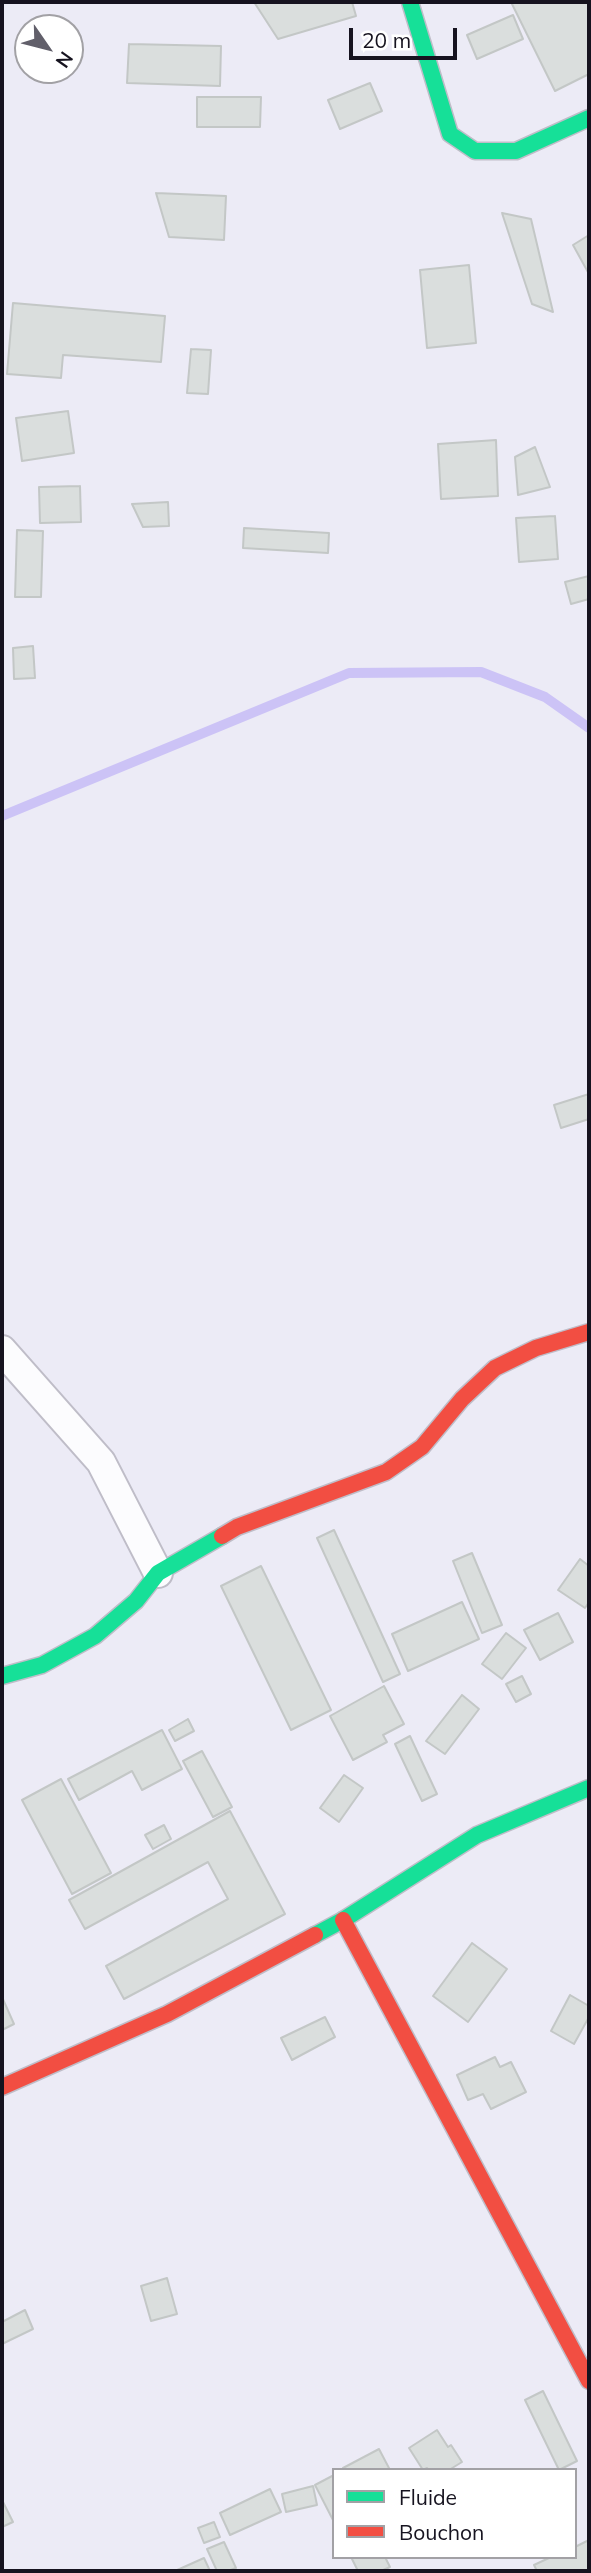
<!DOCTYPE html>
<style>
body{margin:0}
#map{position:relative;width:591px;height:2573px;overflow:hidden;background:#ecebf6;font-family:Mulish,sans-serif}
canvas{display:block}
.frame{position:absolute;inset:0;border:4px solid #16131f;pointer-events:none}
.legend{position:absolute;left:332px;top:2468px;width:245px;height:91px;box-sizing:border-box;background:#fff;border:2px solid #a2a1a5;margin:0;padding:9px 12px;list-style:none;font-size:21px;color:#16131f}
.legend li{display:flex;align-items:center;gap:14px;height:35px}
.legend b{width:35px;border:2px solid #a2a1a5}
.north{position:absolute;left:14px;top:14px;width:70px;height:70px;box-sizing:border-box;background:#fff;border:2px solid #a2a1a5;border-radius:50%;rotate:125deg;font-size:19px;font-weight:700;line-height:28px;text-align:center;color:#16131f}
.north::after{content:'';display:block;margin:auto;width:24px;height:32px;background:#615f6a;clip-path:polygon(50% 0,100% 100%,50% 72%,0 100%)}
.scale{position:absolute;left:349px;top:28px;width:108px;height:32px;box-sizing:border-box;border:4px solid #16131f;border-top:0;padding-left:9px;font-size:21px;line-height:24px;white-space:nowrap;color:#16131f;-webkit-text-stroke:5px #fff;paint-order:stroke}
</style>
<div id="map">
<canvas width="591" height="2573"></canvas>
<div class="frame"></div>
<ul class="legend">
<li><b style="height:9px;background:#16e098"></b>Fluide</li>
<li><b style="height:9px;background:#f24e42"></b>Bouchon</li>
</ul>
<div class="north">N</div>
<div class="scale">20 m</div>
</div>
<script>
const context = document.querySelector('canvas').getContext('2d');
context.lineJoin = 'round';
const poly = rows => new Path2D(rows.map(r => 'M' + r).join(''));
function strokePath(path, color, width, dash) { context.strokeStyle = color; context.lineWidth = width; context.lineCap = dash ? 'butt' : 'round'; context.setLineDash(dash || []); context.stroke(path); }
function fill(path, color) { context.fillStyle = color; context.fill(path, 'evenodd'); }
strokePath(poly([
 [2,816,349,673,481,672,545,697,589,728]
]), '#ccc3f6', 10);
const building = poly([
 [254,2,352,2,356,16,278,39,254,2],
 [511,2,589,2,589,74,555,91,511,2],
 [513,15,523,39,477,59,467,35,513,15],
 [129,44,221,46,220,86,127,83,129,44],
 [370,83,382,111,340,129,328,100,370,83],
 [197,97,261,97,260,127,197,127,197,97],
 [156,193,226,196,224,240,169,237,156,193],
 [502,213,531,219,553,312,532,304,502,213],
 [589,235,589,274,573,245,589,235],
 [469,265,476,343,427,348,420,270,469,265],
 [13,303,165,316,161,362,63,355,61,378,7,374,13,303],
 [191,349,211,350,208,394,187,393,191,349],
 [68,411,74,453,22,461,16,418,68,411],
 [496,440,498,496,441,499,438,444,496,440],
 [535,447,550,487,518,495,515,457,535,447],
 [80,486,81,522,40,523,39,487,80,486],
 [168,502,169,526,143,527,132,504,168,502],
 [555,516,558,559,519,562,516,518,555,516],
 [244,528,329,533,328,553,243,548,244,528],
 [17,530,43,531,41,597,15,597,17,530],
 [589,576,589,599,571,604,565,582,589,576],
 [33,646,35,678,14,679,13,648,33,646],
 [589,1094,589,1119,561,1128,554,1105,589,1094],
 [334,1530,400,1674,383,1682,317,1538,334,1530],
 [472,1553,502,1625,482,1633,453,1561,472,1553],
 [580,1559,589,1566,589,1602,585,1608,558,1590,580,1559],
 [261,1566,331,1710,291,1730,221,1586,261,1566],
 [462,1602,479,1639,408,1671,392,1634,462,1602],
 [558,1613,573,1642,540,1660,524,1630,558,1613],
 [506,1633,526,1648,502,1679,482,1664,506,1633],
 [522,1676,531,1694,516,1702,506,1684,522,1676],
 [384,1686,404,1724,383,1735,387,1742,353,1760,330,1716,384,1686],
 [462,1695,479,1709,445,1754,426,1741,462,1695],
 [188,1719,194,1731,175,1741,169,1730,188,1719],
 [162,1730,182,1769,142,1790,132,1771,79,1800,68,1779,162,1730],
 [410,1736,437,1794,422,1801,395,1744,410,1736],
 [202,1751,232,1807,213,1817,183,1761,202,1751],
 [344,1775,363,1788,339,1822,320,1808,344,1775],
 [61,1779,111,1873,72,1894,22,1800,61,1779],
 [230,1811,285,1914,124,1999,106,1966,228,1899,208,1862,85,1929,69,1900,230,1811],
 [164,1825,171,1839,153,1849,145,1835,164,1825],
 [472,1943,507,1969,468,2022,433,1996,472,1943],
 [570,1995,589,2006,589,2017,574,2044,551,2031,570,1995],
 [2,1997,14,2024,2,2030,2,1997],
 [325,2017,335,2037,292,2060,281,2038,325,2017],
 [495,2057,500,2067,511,2062,526,2092,491,2109,483,2094,468,2100,457,2075,495,2057],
 [167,2278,177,2314,151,2321,141,2286,167,2278],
 [25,2310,33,2329,2,2344,2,2322,25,2310],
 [543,2391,577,2461,559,2470,525,2400,543,2391],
 [437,2430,448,2447,451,2445,462,2462,449,2470,429,2470,427,2468,423,2470,409,2448,437,2430],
 [379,2449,390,2470,344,2470,343,2468,379,2449],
 [334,2475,334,2522,315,2485,334,2475],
 [313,2486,317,2505,286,2512,282,2494,313,2486],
 [270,2489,281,2512,230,2535,220,2513,270,2489],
 [2,2500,13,2522,2,2527,2,2500],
 [214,2522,220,2537,204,2543,198,2528,214,2522],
 [589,2540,589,2571,537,2571,534,2565,551,2557,575,2557,575,2547,589,2540],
 [224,2542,236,2568,228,2571,217,2571,207,2549,224,2542],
 [351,2557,385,2557,390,2567,381,2571,358,2571,351,2557],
 [204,2558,210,2571,175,2571,204,2558]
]);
fill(building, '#dadedd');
strokePath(building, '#c3c7c6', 2);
const street = poly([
 [2,1350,101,1462,158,1573]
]);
const fast = poly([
 [410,2,450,134,475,151,516,151,589,118],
 [2,1676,42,1665,95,1636,136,1601,158,1573,222,1536],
 [315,1935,343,1920,477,1835,589,1788]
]);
const jam = poly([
 [222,1536,237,1527,386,1472,422,1447,462,1399,495,1368,536,1348,589,1332],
 [343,1920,589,2381],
 [2,2087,167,2014,315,1935]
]);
strokePath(street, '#bfbdc8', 32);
strokePath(fast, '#bfbdc8', 19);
strokePath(jam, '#bfbdc8', 19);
strokePath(street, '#fcfcfe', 28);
strokePath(fast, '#16e098', 16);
strokePath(jam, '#f24e42', 16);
</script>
